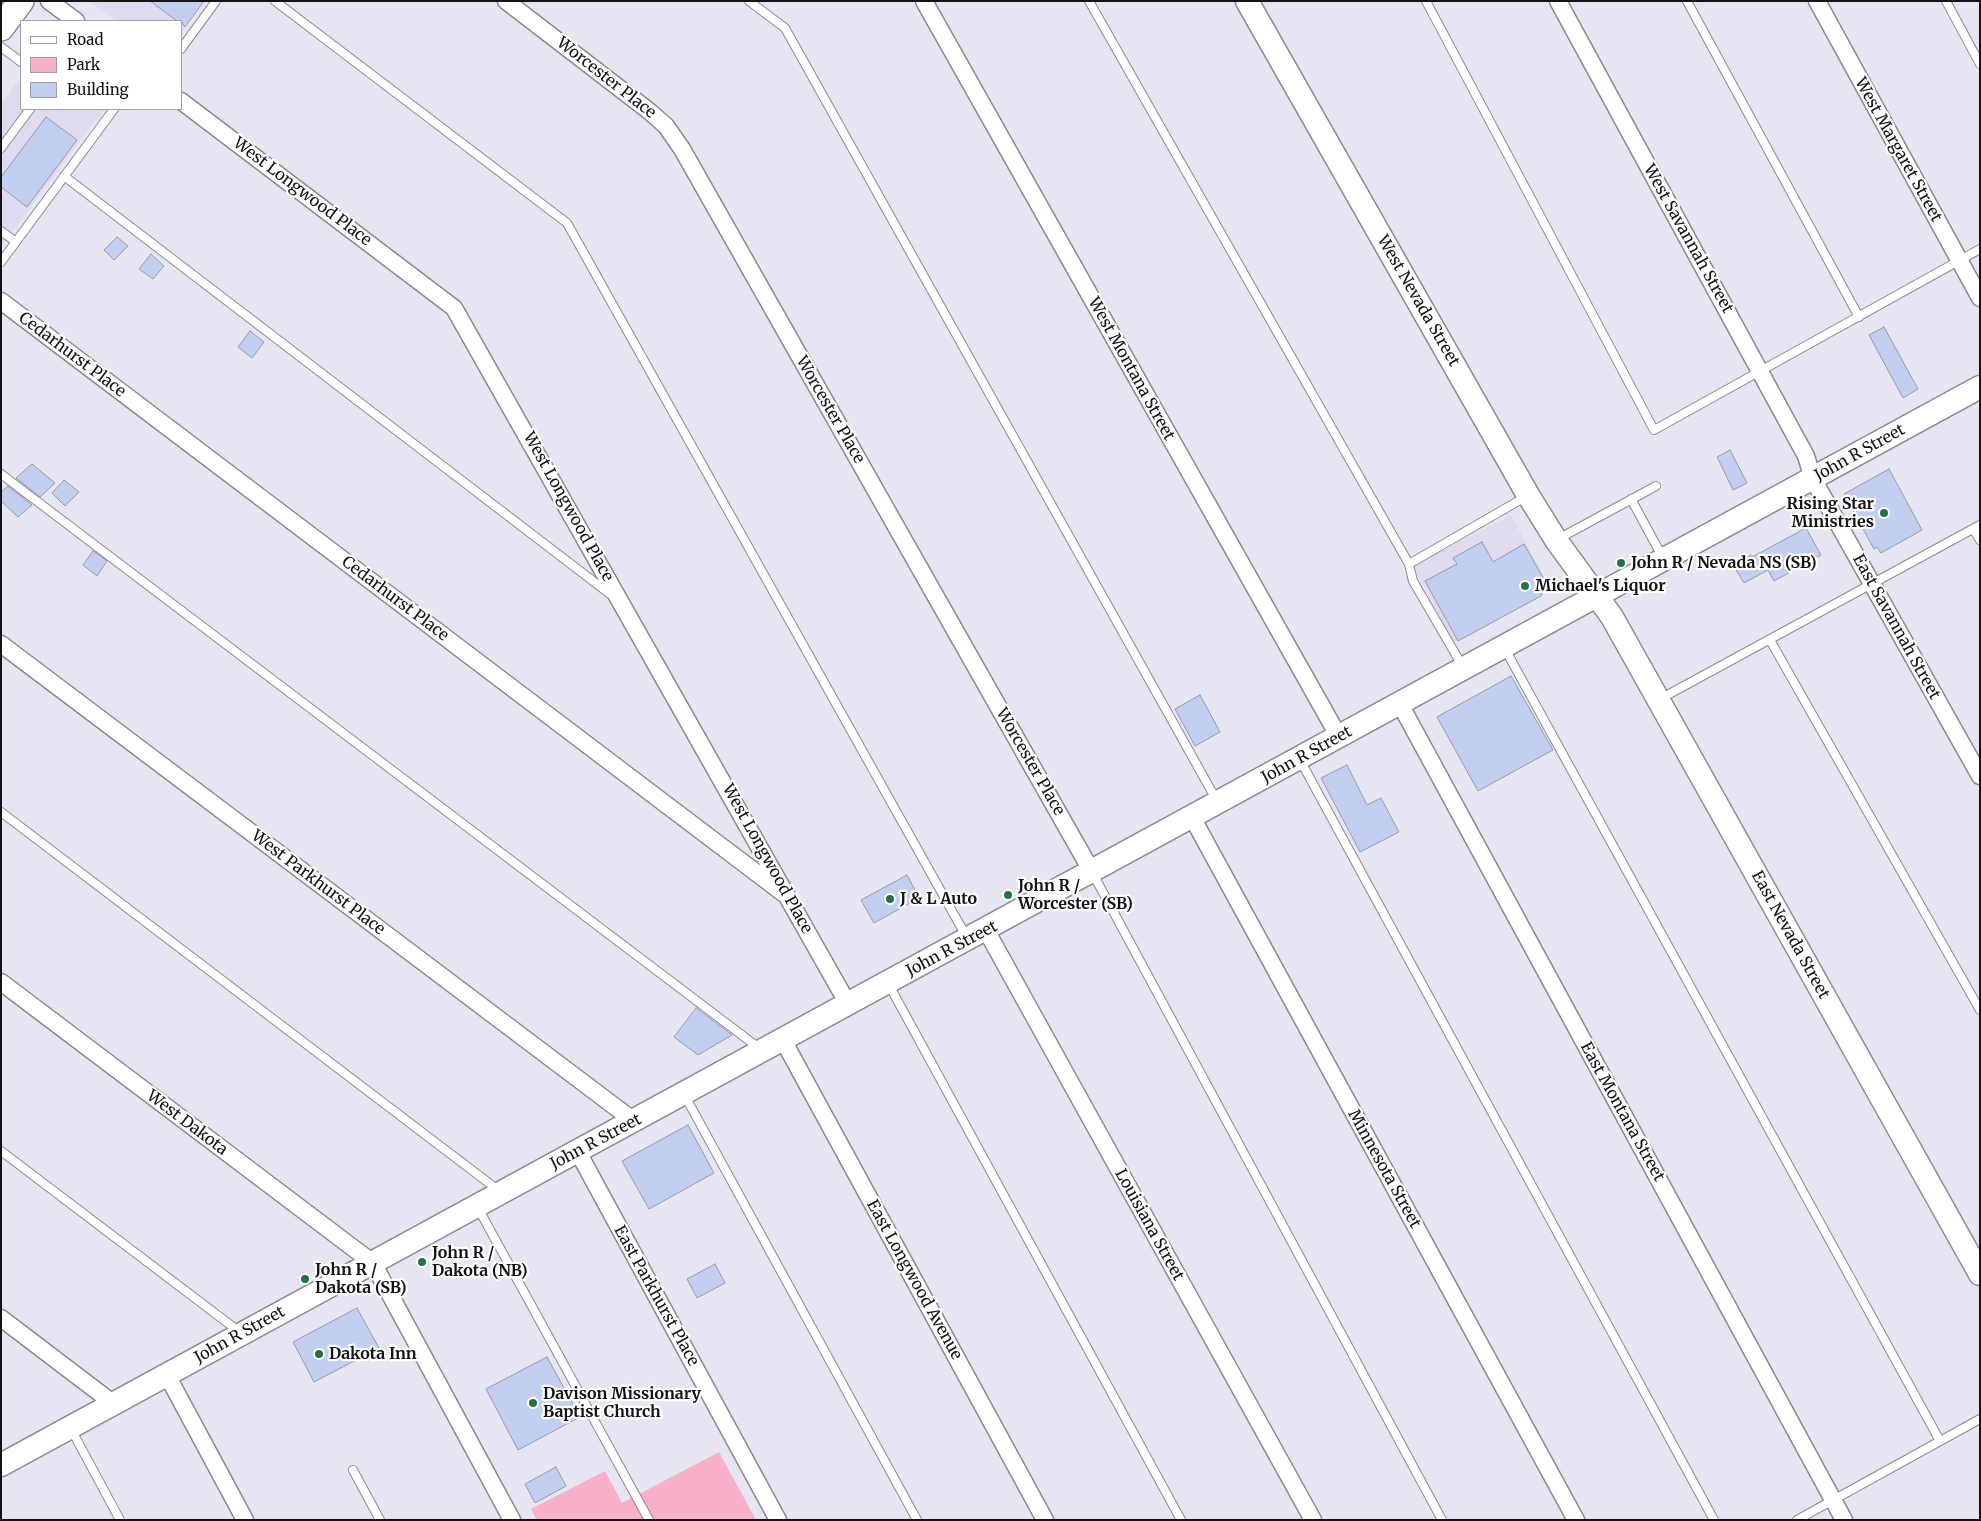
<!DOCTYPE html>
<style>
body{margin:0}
#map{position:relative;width:1981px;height:1521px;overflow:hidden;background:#e8e5f2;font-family:Merriweather,serif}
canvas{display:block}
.frame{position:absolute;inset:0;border:2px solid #131216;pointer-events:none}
.legend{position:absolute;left:20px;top:20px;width:162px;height:90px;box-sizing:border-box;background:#fff;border:1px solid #a1a0a2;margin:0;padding:6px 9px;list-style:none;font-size:15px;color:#131216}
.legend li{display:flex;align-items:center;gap:10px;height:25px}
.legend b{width:25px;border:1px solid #a1a0a2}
</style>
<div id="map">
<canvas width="1981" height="1521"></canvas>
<div class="frame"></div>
<ul class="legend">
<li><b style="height:6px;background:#fff"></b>Road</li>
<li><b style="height:14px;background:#f9b0c9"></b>Park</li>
<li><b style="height:14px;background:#c3cff1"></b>Building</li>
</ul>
</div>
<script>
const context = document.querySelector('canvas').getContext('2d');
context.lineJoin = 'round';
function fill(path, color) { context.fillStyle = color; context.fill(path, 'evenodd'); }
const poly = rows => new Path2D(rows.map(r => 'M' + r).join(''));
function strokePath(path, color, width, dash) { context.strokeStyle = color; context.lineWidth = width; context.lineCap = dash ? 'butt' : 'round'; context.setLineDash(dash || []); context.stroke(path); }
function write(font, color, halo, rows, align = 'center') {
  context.font = font + ' Merriweather,serif'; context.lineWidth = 4.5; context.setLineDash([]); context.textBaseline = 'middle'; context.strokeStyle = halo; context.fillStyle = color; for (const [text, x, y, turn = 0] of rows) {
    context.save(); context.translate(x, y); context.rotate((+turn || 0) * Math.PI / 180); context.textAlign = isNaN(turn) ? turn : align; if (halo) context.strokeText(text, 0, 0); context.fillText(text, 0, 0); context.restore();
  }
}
fill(poly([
 [89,1,204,1,181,33,181,21,117,21],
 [21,77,21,109,104,109,1,247,1,104],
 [1511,515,1551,590,1453,642,1413,566]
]), '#e0daee');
fill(poly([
 [719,1452,756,1520,537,1520,531,1509,605,1471,622,1503]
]), '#f9b0c9');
const building = poly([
 [150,1,204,1,185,27,181,21,177,21,150,1],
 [46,117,77,140,27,207,1,187,1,177,46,117],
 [117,237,128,246,114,260,104,250,117,237],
 [151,254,164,266,153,279,139,269,151,254],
 [1884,327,1918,389,1903,398,1869,335,1884,327],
 [250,331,264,342,252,358,238,347,250,331],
 [1730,450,1747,483,1733,490,1717,457,1730,450],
 [32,464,55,483,40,497,16,478,32,464],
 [1889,469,1922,530,1881,553,1877,547,1874,549,1844,494,1889,469],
 [64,480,79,492,65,506,52,493,64,480],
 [8,486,32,505,18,517,1,501,1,492,8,486],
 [1806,528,1821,555,1774,581,1768,570,1744,583,1733,565,1751,555,1752,557,1806,528],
 [1482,542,1493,562,1524,544,1545,581,1541,596,1458,641,1425,581,1457,564,1453,558,1482,542],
 [93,551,107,561,97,576,83,565,93,551],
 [1511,676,1553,750,1478,791,1437,717,1511,676],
 [1200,695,1220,732,1195,746,1175,709,1200,695],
 [1347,765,1367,805,1381,798,1399,832,1360,852,1321,778,1347,765],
 [907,875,919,898,874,923,861,900,907,875],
 [696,1008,732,1035,698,1055,674,1037,696,1008],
 [688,1125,714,1173,649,1209,622,1161,688,1125],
 [715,1264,725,1283,697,1298,687,1279,715,1264],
 [357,1308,379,1348,314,1382,293,1342,357,1308],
 [547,1357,580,1417,518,1450,486,1389,547,1357],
 [556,1467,566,1486,535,1503,525,1484,556,1467]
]);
fill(building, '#c3cff1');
strokePath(building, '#979ba7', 1);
const lane = poly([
 [275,1,567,223,966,936],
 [749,1,785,28,1217,801],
 [1089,1,1409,564],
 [1426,1,1654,430,1980,249],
 [1687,1,1859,317],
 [1946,1,1980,64],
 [1,47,21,62],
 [181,49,216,1],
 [1,148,30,109],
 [64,176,610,594],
 [1,231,16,242],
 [1,262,114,109],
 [1,474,759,1048],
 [1631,499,1663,558],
 [1973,529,1980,540],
 [1558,539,1656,486],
 [1770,640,1980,1010],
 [1505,649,1940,1441],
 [1463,667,1413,581,1409,564,1527,496],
 [1660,699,1980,525],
 [1300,760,1714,1520],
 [1,812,498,1190],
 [1093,874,1442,1520],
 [889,985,1181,1520],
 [685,1096,917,1520],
 [1,1151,241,1333],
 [478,1208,649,1520],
 [71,1429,120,1520],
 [353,1470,380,1520],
 [1797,1520,1980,1419]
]);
const street = poly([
 [49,1,76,21],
 [506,1,649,111,666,126,682,149,1092,872],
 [924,1,1339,737],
 [1558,1,1806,456,1813,479,1980,776],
 [1817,1,1980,298],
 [181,101,454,308,848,1004],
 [1,301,783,893],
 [1,644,634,1121],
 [1400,704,1844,1520],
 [1192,817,1576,1520],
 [986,930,1313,1520],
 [1,982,373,1263,512,1520],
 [783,1040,1045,1520],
 [578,1152,778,1520],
 [1,1318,114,1404],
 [167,1375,245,1520]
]);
const secondary = poly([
 [1247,1,1528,495,1556,540,1612,617,1980,1274],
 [1,1465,1980,387]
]);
const primary = poly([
 [1,28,21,1]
]);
strokePath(lane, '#8b8894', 10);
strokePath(street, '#8b8894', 19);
strokePath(secondary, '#8b8894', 25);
strokePath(primary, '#8b8894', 28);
strokePath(lane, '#fff', 8);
strokePath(street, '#fff', 16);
strokePath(secondary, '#fff', 22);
strokePath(primary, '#fff', 25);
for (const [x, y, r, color] of [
 [1884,513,5,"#247241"],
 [1621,563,5,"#247241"],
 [1525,586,5,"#247241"],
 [1008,895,5,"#247241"],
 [890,899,5,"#247241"],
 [422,1262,5,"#247241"],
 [305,1279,5,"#247241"],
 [319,1354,5,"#247241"],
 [533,1403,5,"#247241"]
]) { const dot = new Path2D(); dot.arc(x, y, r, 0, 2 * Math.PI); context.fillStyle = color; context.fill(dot); strokePath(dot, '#fff', 2); }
write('16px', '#131216', '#fff', [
 ["Worcester Place",606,78,38],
 ["West Margaret Street",1898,150,61],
 ["West Longwood Place",302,192,37],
 ["West Savannah Street",1688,239,61],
 ["West Nevada Street",1418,301,60],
 ["Cedarhurst Place",72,355,37],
 ["West Montana Street",1131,369,61],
 ["Worcester Place",830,410,60],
 ["John R Street",1860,453,-29],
 ["West Longwood Place",568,507,61],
 ["Cedarhurst Place",395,599,37],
 ["East Savannah Street",1896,627,61],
 ["John R Street",1307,755,-29],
 ["Worcester Place",1030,762,60],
 ["West Longwood Place",767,859,61],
 ["West Parkhurst Place",318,883,37],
 ["East Nevada Street",1790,935,61],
 ["John R Street",952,949,-28],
 ["East Montana Street",1622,1112,61],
 ["West Dakota",187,1123,37],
 ["John R Street",596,1142,-28],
 ["Minnesota Street",1384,1169,61],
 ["Louisiana Street",1149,1225,61],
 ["East Longwood Avenue",914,1280,61],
 ["East Parkhurst Place",656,1296,61],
 ["John R Street",240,1335,-29]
]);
write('bold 16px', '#131216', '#fff', [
 ["Rising Star",1874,504,"right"],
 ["Ministries",1874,522,"right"],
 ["John R / Nevada NS (SB)",1631,563],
 ["Michael's Liquor",1535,586],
 ["John R /",1018,886],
 ["Worcester (SB)",1018,904],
 ["J & L Auto",900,899],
 ["John R /",432,1253],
 ["Dakota (NB)",432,1271],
 ["John R /",315,1270],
 ["Dakota (SB)",315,1288],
 ["Dakota Inn",329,1354],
 ["Davison Missionary",543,1394],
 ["Baptist Church",543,1412]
], 'left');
</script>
